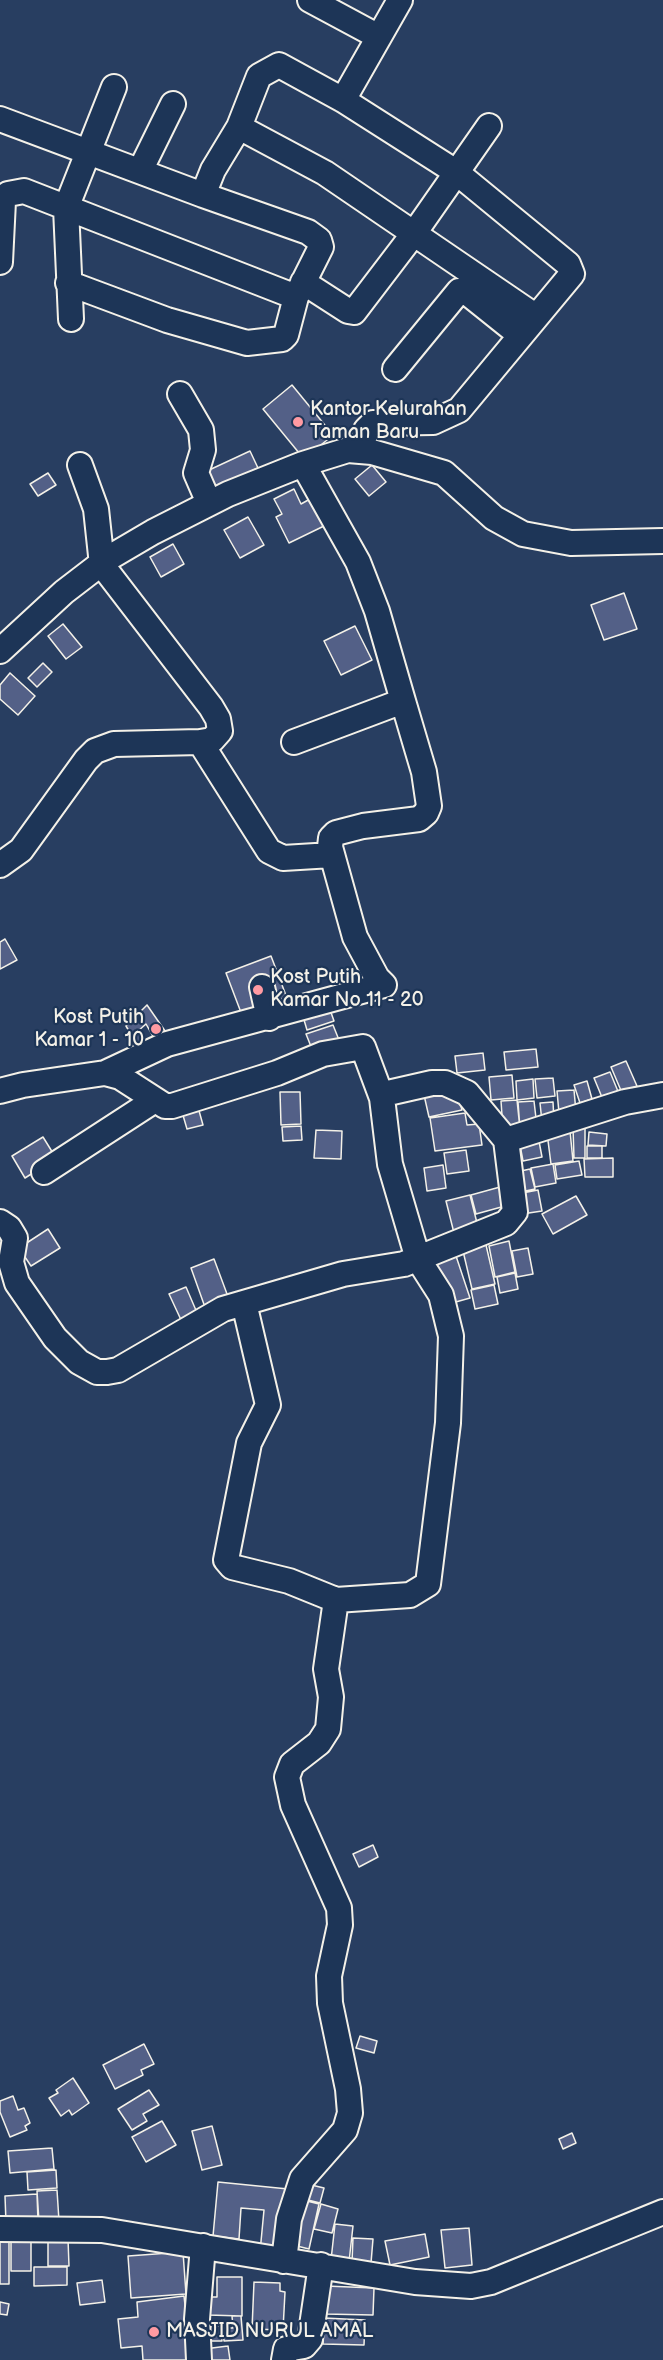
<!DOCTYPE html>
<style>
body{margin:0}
canvas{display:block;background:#283e61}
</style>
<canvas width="663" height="2360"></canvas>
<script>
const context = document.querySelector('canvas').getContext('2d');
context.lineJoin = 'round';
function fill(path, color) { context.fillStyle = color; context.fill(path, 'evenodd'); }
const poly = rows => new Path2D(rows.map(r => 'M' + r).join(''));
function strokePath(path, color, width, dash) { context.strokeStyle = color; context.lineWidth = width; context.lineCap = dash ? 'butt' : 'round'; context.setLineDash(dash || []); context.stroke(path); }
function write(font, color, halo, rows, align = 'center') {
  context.font = font + ' "Balsamiq Sans",sans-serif'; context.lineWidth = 4.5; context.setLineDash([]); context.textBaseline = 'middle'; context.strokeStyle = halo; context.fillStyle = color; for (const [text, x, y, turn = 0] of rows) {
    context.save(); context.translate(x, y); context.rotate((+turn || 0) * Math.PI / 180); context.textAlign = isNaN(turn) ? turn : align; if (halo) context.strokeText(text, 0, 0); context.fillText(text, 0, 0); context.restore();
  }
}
const building = poly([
 [292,385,333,435,304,459,263,409,292,385],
 [250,451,258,468,215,488,207,471,250,451],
 [372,465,386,482,369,496,355,479,372,465],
 [48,473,56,485,38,496,30,484,48,473],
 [294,489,301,504,310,499,324,526,289,543,276,517,282,514,274,499,294,489],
 [248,517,264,545,240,558,224,530,248,517],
 [173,544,184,564,161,577,150,557,173,544],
 [624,593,637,629,604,640,591,605,624,593],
 [63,624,82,647,66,659,48,636,63,624],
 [355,626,372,660,341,675,324,641,355,626],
 [43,663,52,672,37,687,28,678,43,663],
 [10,673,35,696,18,715,0,699,0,685,10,673],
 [5,939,17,960,0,969,0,942,5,939],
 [271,956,290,1006,245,1023,226,973,271,956],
 [328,1004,334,1021,307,1030,302,1013,328,1004],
 [147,1005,172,1041,159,1047,146,1024,138,1031,151,1051,143,1055,126,1026,147,1005],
 [333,1025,339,1040,312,1049,306,1034,333,1025],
 [536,1049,538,1067,506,1070,504,1052,536,1049],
 [483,1053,485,1070,457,1073,455,1056,483,1053],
 [626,1061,637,1086,632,1088,635,1096,625,1100,611,1067,626,1061],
 [610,1072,622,1101,606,1107,594,1078,610,1072],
 [512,1075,514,1098,491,1100,489,1077,512,1075],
 [553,1078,555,1096,537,1098,535,1079,553,1078],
 [533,1079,534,1098,517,1100,516,1081,533,1079],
 [587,1081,592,1099,580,1103,574,1085,587,1081],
 [456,1087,462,1110,429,1117,424,1095,456,1087],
 [574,1090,576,1112,559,1113,557,1091,574,1090],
 [280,1092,300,1092,301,1124,281,1125,280,1092],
 [196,1100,203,1125,187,1129,180,1105,196,1100],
 [517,1100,520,1129,503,1130,501,1101,517,1100],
 [534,1101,537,1127,520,1129,518,1102,534,1101],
 [553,1102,554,1121,542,1122,540,1103,553,1102],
 [465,1113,467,1125,479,1124,482,1145,435,1151,430,1118,465,1113],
 [301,1126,302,1140,283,1141,282,1127,301,1126],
 [573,1128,585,1128,585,1158,574,1158,573,1128],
 [316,1130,342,1131,341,1159,314,1158,316,1130],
 [570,1131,573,1161,551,1164,547,1133,570,1131],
 [589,1132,607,1134,606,1146,588,1145,589,1132],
 [538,1136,542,1157,523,1161,519,1140,538,1136],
 [43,1137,56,1158,25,1178,12,1156,43,1137],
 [587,1146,602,1146,602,1158,587,1158,587,1146],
 [466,1150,469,1171,447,1174,444,1153,466,1150],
 [613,1158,613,1177,585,1177,584,1159,613,1158],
 [579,1161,582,1175,557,1179,555,1165,579,1161],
 [553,1164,556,1183,535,1187,531,1168,553,1164],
 [443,1165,446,1188,427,1191,424,1168,443,1165],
 [530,1169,535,1189,516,1193,512,1173,530,1169],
 [500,1187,505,1206,476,1214,471,1195,500,1187],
 [538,1190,542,1211,522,1214,517,1194,538,1190],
 [470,1195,478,1227,454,1233,446,1201,470,1195],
 [576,1196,587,1215,553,1234,542,1214,576,1196],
 [48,1229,60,1248,31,1266,19,1248,48,1229],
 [509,1241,515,1272,495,1277,489,1246,509,1241],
 [486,1245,495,1284,472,1289,463,1251,486,1245],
 [528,1248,533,1274,517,1277,512,1251,528,1248],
 [456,1256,470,1298,445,1305,435,1261,456,1256],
 [214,1259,230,1302,206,1310,191,1268,214,1259],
 [515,1273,518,1289,500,1293,497,1277,515,1273],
 [494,1285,498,1304,475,1309,471,1290,494,1285],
 [186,1287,198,1315,182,1322,169,1294,186,1287],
 [373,1845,378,1857,359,1867,353,1854,373,1845],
 [360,2036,377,2041,374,2053,356,2048,360,2036],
 [144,2044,154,2064,141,2070,143,2075,115,2089,103,2065,144,2044],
 [73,2078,89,2103,72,2115,69,2110,61,2116,49,2098,58,2093,56,2090,73,2078],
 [149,2090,159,2105,143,2114,147,2121,132,2130,118,2109,149,2090],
 [13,2096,18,2110,24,2108,30,2123,25,2126,27,2130,10,2137,0,2112,0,2101,13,2096],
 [162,2121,176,2145,146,2162,132,2137,162,2121],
 [212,2126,222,2165,202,2170,192,2131,212,2126],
 [572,2133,576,2143,563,2149,559,2139,572,2133],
 [52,2148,54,2169,10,2173,8,2151,52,2148],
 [56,2170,57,2188,28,2190,27,2172,56,2170],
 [218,2182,288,2189,280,2254,260,2252,264,2210,241,2208,239,2239,213,2236,218,2182],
 [303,2183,324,2188,320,2203,300,2198,303,2183],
 [57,2190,59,2221,39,2222,37,2191,57,2190],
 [37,2194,38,2221,6,2223,5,2196,37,2194],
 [299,2199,319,2204,309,2249,289,2244,299,2199],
 [321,2204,338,2209,332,2233,314,2229,321,2204],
 [335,2224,353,2226,349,2262,331,2260,335,2224],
 [469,2228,472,2265,445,2268,441,2230,469,2228],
 [31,2234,31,2271,11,2271,11,2235,31,2234],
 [425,2234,429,2257,390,2265,385,2241,425,2234],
 [0,2235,9,2235,9,2284,0,2284,0,2235],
 [353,2238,373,2239,371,2263,352,2262,353,2238],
 [48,2239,68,2239,69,2266,48,2266,48,2239],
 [183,2252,186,2294,131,2298,128,2256,183,2252],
 [34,2267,67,2267,67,2285,34,2286,34,2267],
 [217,2277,242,2277,242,2316,208,2315,208,2297,217,2297,217,2277],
 [102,2280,105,2302,80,2305,77,2283,102,2280],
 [254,2282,280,2283,280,2291,285,2292,283,2330,252,2329,254,2282],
 [326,2286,374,2288,373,2315,325,2314,326,2286],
 [184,2296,191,2360,143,2360,142,2346,121,2348,118,2319,138,2317,137,2302,184,2296],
 [0,2302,9,2304,7,2315,0,2314,0,2302],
 [232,2316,241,2316,243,2340,224,2341,223,2328,233,2328,232,2316],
 [324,2318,365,2320,364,2345,323,2344,324,2318],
 [221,2326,222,2341,208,2341,207,2327,221,2326],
 [228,2346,230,2360,206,2360,204,2349,228,2346]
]);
fill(building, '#536087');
strokePath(building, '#f4f1e8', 1.5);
const minor = poly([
 [310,0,379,37],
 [343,100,400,0],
 [0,119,203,195],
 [239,127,325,173,535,316],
 [140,171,173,104],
 [0,262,3,201,8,194,24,191,296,297,321,247,319,240,308,232,203,195,213,170,239,127,259,76,279,65,343,100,456,172,568,264,572,274,459,410,433,422,373,423,366,430,361,451],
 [303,282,348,311,354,312,415,232,489,126],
 [68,283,167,320,247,343,282,339,286,335,296,297],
 [71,319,66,208,114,87],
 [395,369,459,291,465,291,520,335],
 [180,394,201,430,203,450,196,473,209,503],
 [0,651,64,592,107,559,153,532,228,494,303,464,348,450,372,452,444,473,494,518,523,534,571,543,663,541],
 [200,742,269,851,283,858,332,855],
 [294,742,403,701,377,611,358,562,303,464],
 [0,865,21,850,86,760,95,751,114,744,200,742,212,740,220,731,218,719,211,707,102,565,96,509,80,465],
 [262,987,269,1018],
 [105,1073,167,1044,384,985,377,978,355,937,330,847,331,838,336,833,363,826,419,819,426,813,429,806,424,772,403,701],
 [0,1091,23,1085,105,1073,120,1077,165,1106,172,1106,277,1073,323,1054,363,1047,382,1098,388,1093,432,1083,445,1083,467,1093,506,1140],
 [44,1172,155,1100],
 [0,1222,9,1228,15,1238,11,1262,17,1283,55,1338,79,1362,97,1372,107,1372,118,1370,223,1309,343,1274,404,1264,506,1223,515,1212,506,1140,625,1102,663,1095],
 [244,1303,268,1405,249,1443,226,1560,232,1567,289,1581,336,1600],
 [0,2229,102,2230,415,2282,471,2286,491,2282,663,2212],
 [284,2261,289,2219,302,2179,345,2130,350,2113,348,2089,330,2003,329,1976,340,1925,339,1908,293,1805,287,1777,292,1764,319,1743,328,1729,331,1697,326,1669,336,1600,410,1595,428,1584,448,1423,451,1336,441,1295,418,1259,390,1164,382,1098],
 [199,2360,197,2319,203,2246],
 [284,2360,286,2349,304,2346,310,2339,321,2265]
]);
strokePath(minor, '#f4f1e8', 28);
strokePath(minor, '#1d3557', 24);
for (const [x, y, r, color] of [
 [298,422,6,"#ff9aa2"],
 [258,990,6,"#ff9aa2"],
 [156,1029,6,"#ff9aa2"],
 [154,2332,6,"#ff9aa2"]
]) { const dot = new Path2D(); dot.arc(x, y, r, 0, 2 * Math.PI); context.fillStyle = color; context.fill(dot); strokePath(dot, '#1d3557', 2); }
write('20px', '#f4f1e8', '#1d3557', [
 ["Kantor Kelurahan",310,410],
 ["Taman Baru",310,433],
 ["Kost Putih",270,978],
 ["Kamar No 11 - 20",270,1001],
 ["Kost Putih",144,1018,"right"],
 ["Kamar 1 - 10",144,1041,"right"],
 ["MASJID NURUL AMAL",166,2332]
], 'left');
</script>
